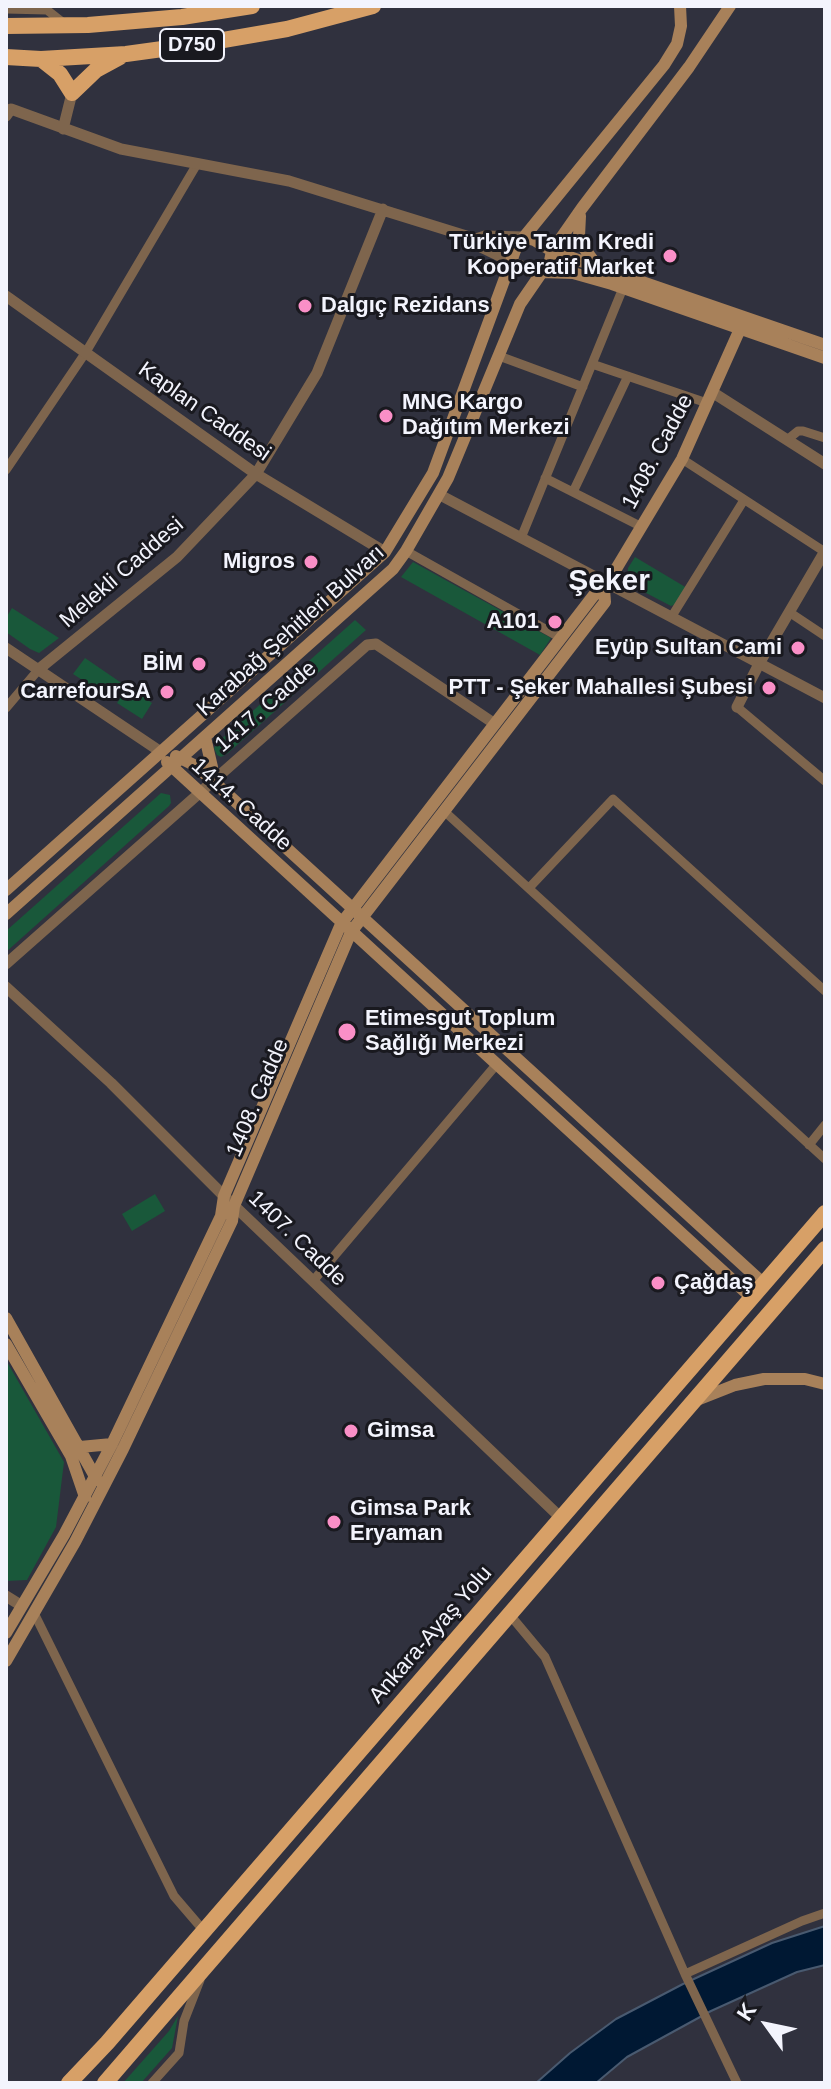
<!DOCTYPE html>
<meta charset="utf-8">
<style>
body{margin:0}
#map{position:relative;width:831px;height:2089px;overflow:hidden;background:#30313e;font-family:Helvetica,sans-serif}
canvas{display:block}
.frame{position:absolute;inset:0;border:8px solid #f3f4fd;pointer-events:none}
.north{position:absolute;left:727px;top:1985px;width:80px;height:80px;-webkit-text-stroke:6px #19191f;paint-order:stroke;rotate:303deg;font-size:22px;font-weight:700;line-height:32px;text-align:center;color:#f3f4fd}
.north::after{content:'';display:block;margin:auto;width:28px;height:36px;background:#f3f4fd;clip-path:polygon(50% 0,100% 100%,50% 72%,0 100%)}
</style>
<div id="map">
<canvas width="831" height="2089"></canvas>
<div class="frame"></div>
<div class="north">K</div>
</div>
<script>
const context = document.querySelector('canvas').getContext('2d');
context.lineJoin = 'round';
function fill(path, color) { context.fillStyle = color; context.fill(path, 'evenodd'); }
const poly = rows => new Path2D(rows.map(r => 'M' + r).join(''));
function strokePath(path, color, width, dash) { context.strokeStyle = color; context.lineWidth = width; context.lineCap = dash ? 'butt' : 'round'; context.setLineDash(dash || []); context.stroke(path); }
function write(font, color, halo, rows, align = 'center') {
  context.font = font + ' Helvetica,sans-serif'; context.lineWidth = 6; context.setLineDash([]); context.textBaseline = 'middle'; context.strokeStyle = halo; context.fillStyle = color; for (const [text, x, y, turn = 0] of rows) {
    context.save(); context.translate(x, y); context.rotate((+turn || 0) * Math.PI / 180); context.textAlign = isNaN(turn) ? turn : align; if (halo) context.strokeText(text, 0, 0); context.fillText(text, 0, 0); context.restore();
  }
}
fill(poly([
 [635,557,687,588,676,604,671,606,627,583,628,568],
 [413,562,449,582,551,638,540,655,401,577],
 [12,608,59,638,39,653,30,649,6,632,6,618],
 [355,620,366,630,228,753,221,757,217,755,214,748,219,741],
 [85,658,123,684,113,700,73,674],
 [128,686,152,703,142,719,117,703],
 [161,793,170,795,171,803,169,806,6,952,6,931],
 [155,1194,165,1211,132,1231,122,1214],
 [6,1360,64,1462,56,1527,27,1580,6,1581],
 [178,2016,172,2048,141,2083,123,2083,169,2031]
]), '#19583a');
const water = poly([
 [825,1926,825,1965,797,1972,711,2011,627,2057,596,2083,536,2083,570,2053,616,2019,683,1984,772,1943,825,1926]
]);
fill(water, '#001833');
strokePath(water, '#495a70', 2);
strokePath(poly([
 [6,9,47,10,66,25],
 [499,356,583,387],
 [592,364,707,403],
 [787,440,798,431,803,431,825,438],
 [682,459,825,552],
 [6,470,86,352,197,164],
 [545,478,642,527],
 [573,492,628,376],
 [521,538,623,288],
 [406,551,561,638],
 [789,612,825,636],
 [672,616,744,500],
 [737,707,825,781],
 [6,708,39,669],
 [444,811,825,1159],
 [529,888,613,799,825,991],
 [809,1145,825,1125],
 [313,1281,496,1065],
 [34,1613,174,1896,204,1931],
 [510,1615,545,1657,685,1974,737,2083],
 [685,1974,802,1921,825,1913],
 [152,2083,179,2053,184,2021,200,1980]
]), '#7e654d', 9);
strokePath(poly([
 [6,116,11,109,121,149,289,181,476,239],
 [63,129,72,93],
 [512,262,481,247,476,239,485,236,524,237],
 [6,296,256,474,385,552],
 [712,392,825,464],
 [440,495,825,698],
 [6,648,161,752],
 [39,669,177,557,256,474,317,373,383,209],
 [737,707,760,662,825,551],
 [6,964,367,645,376,644,495,724],
 [6,987,111,1083,224,1196,561,1518],
 [6,1596,22,1606]
]), '#7e654d', 11);
strokePath(poly([
 [580,216,579,236,582,245,597,266],
 [524,237,664,65,677,44,681,26,680,6],
 [512,262,530,271,542,272,550,261,552,251,582,208,689,67,730,6],
 [205,737,212,767,213,781],
 [176,756,196,766,213,781,764,1284],
 [167,762,752,1298],
 [6,890,385,552,433,473,516,248,524,237,534,240,552,251,825,345],
 [6,914,393,569,406,551,448,478,520,304,542,272,573,273,612,284,825,358],
 [6,1318,97,1480],
 [6,1344,71,1456,85,1497],
 [697,1400,735,1385,764,1379,805,1379,825,1384],
 [80,1447,112,1444],
 [6,1633,64,1535,112,1444,221,1216,224,1196,341,924,594,595,604,589,682,459,740,329],
 [6,1661,75,1542,123,1449,232,1221,234,1206,351,932,605,602,604,589]
]), '#a8815a', 12);
strokePath(poly([
 [6,26,88,25,182,17,252,6],
 [6,57,41,59,126,54,206,43,287,29,373,6],
 [41,59,60,74,72,93,96,70,120,57],
 [69,2083,107,2043,825,1213],
 [105,2083,825,1249]
]), '#d7a067', 16);
for (const [x, y, r, color] of [
 [670,256,8,"#fa8fc7"],
 [305,306,8,"#fa8fc7"],
 [386,416,8,"#fa8fc7"],
 [311,562,8,"#fa8fc7"],
 [555,622,8,"#fa8fc7"],
 [798,648,8,"#fa8fc7"],
 [199,664,8,"#fa8fc7"],
 [769,688,8,"#fa8fc7"],
 [167,692,8,"#fa8fc7"],
 [347,1032,10,"#fa8fc7"],
 [658,1283,8,"#fa8fc7"],
 [351,1431,8,"#fa8fc7"],
 [334,1522,8,"#fa8fc7"]
]) { const dot = new Path2D(); dot.arc(x, y, r, 0, 2 * Math.PI); context.fillStyle = color; context.fill(dot); strokePath(dot, '#19191f', 3); }
for (const [x, y, w] of [
 [192,45,64]
]) { const box = new Path2D(); box.roundRect(x - w / 2, y - 16, w, 32, 6); context.fillStyle = '#19191f'; context.fill(box); strokePath(box, '#f3f4fd', 2); }
write('bold 20px', '#f3f4fd', null, [
 ["D750",192,45]
]);
write('bold 22px', '#f3f4fd', '#19191f', [
 ["Türkiye Tarım Kredi",654,243],
 ["Kooperatif Market",654,268],
 ["Dalgıç Rezidans",321,306,"left"],
 ["MNG Kargo",402,403,"left"],
 ["Dağıtım Merkezi",402,428,"left"],
 ["Migros",295,562],
 ["A101",539,622],
 ["Eyüp Sultan Cami",782,648],
 ["BİM",183,664],
 ["PTT - Şeker Mahallesi Şubesi",753,688],
 ["CarrefourSA",151,692],
 ["Etimesgut Toplum",365,1019,"left"],
 ["Sağlığı Merkezi",365,1044,"left"],
 ["Çağdaş",674,1283,"left"],
 ["Gimsa",367,1431,"left"],
 ["Gimsa Park",350,1509,"left"],
 ["Eryaman",350,1534,"left"]
], 'right');
write('22px', '#f3f4fd', '#19191f', [
 ["Kaplan Caddesi",204,412,35],
 ["1408. Cadde",658,452,-62],
 ["Melekli Caddesi",122,573,-41],
 ["Karabağ Şehitleri Bulvarı",291,631,-42],
 ["1417. Cadde",266,707,-41],
 ["1414. Cadde",241,805,42],
 ["1408. Cadde",258,1098,-67],
 ["1407. Cadde",297,1239,44],
 ["Ankara-Ayaş Yolu",431,1635,-49]
]);
write('bold 30px', '#f3f4fd', '#19191f', [
 ["Şeker",609,582]
]);
</script>
